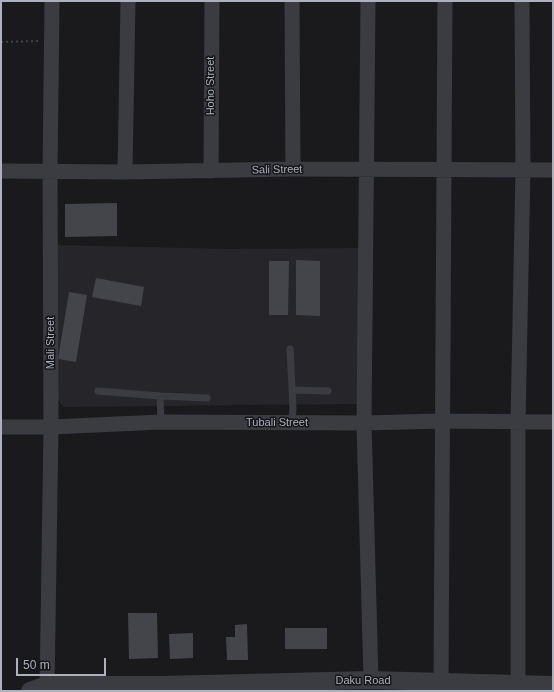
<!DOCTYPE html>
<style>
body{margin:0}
#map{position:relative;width:554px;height:692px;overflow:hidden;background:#1a1a1d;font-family:Arial,sans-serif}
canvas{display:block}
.frame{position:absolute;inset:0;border:2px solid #acb1bd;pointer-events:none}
.scale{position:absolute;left:16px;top:658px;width:90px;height:18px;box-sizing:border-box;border:2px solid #acb1bd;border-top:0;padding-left:5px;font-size:12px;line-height:14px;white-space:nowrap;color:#acb1bd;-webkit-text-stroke:3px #151518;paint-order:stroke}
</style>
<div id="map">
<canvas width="554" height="692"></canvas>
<div class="frame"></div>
<div class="scale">50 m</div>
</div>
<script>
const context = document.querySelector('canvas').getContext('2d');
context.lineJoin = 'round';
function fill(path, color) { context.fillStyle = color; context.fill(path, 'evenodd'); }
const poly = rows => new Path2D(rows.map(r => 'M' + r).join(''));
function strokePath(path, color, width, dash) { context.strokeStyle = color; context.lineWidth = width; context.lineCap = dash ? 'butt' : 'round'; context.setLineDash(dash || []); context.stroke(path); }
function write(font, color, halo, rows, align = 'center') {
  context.font = font + ' Arial,sans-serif'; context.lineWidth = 3; context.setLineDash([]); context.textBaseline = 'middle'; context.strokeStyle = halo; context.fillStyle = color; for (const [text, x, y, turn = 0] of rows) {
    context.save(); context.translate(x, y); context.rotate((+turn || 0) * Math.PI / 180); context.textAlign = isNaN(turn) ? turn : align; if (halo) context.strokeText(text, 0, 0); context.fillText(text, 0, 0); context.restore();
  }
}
fill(poly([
 [57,245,229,249,361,248,358,404,64,407,54,396]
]), '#26262a');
fill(poly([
 [117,203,117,236,65,237,65,204],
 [296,260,320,261,320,316,296,315],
 [269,261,289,261,288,315,269,315],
 [96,278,144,287,141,306,92,297],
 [69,292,87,295,76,362,58,359],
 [128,613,157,613,158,658,129,659],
 [247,624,248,660,227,660,226,637,235,637,235,625],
 [285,628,327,628,327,649,285,649],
 [193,633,193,658,170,659,169,634]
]), '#44454a');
strokePath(poly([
 [1,42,39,41]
]), '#414349', 2, [2, 3]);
strokePath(poly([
 [290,349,293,408,292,423],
 [292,390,328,391],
 [98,391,160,396,207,398],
 [160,396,161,422]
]), '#3b3c42', 7);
strokePath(poly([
 [292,1,293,169],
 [368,1,364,423,371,680],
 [1,171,125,172,293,169,553,170],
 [211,171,212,1],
 [125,172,128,1],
 [1,427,51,427,161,422,364,423,443,421,553,422],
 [441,682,445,1],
 [518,683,518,422,523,170,522,1],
 [47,691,51,427,50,171,52,1]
]), '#3b3c42', 15);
strokePath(poly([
 [30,691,47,685,162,685,371,680,553,685]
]), '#3b3c42', 18);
write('11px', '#acb1bd', '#151518', [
 ["Hoho Street",211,86,-90],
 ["Sali Street",277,170,-1],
 ["Mali Street",51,343,-90],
 ["Tubali Street",277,423],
 ["Daku Road",363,681]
]);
</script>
